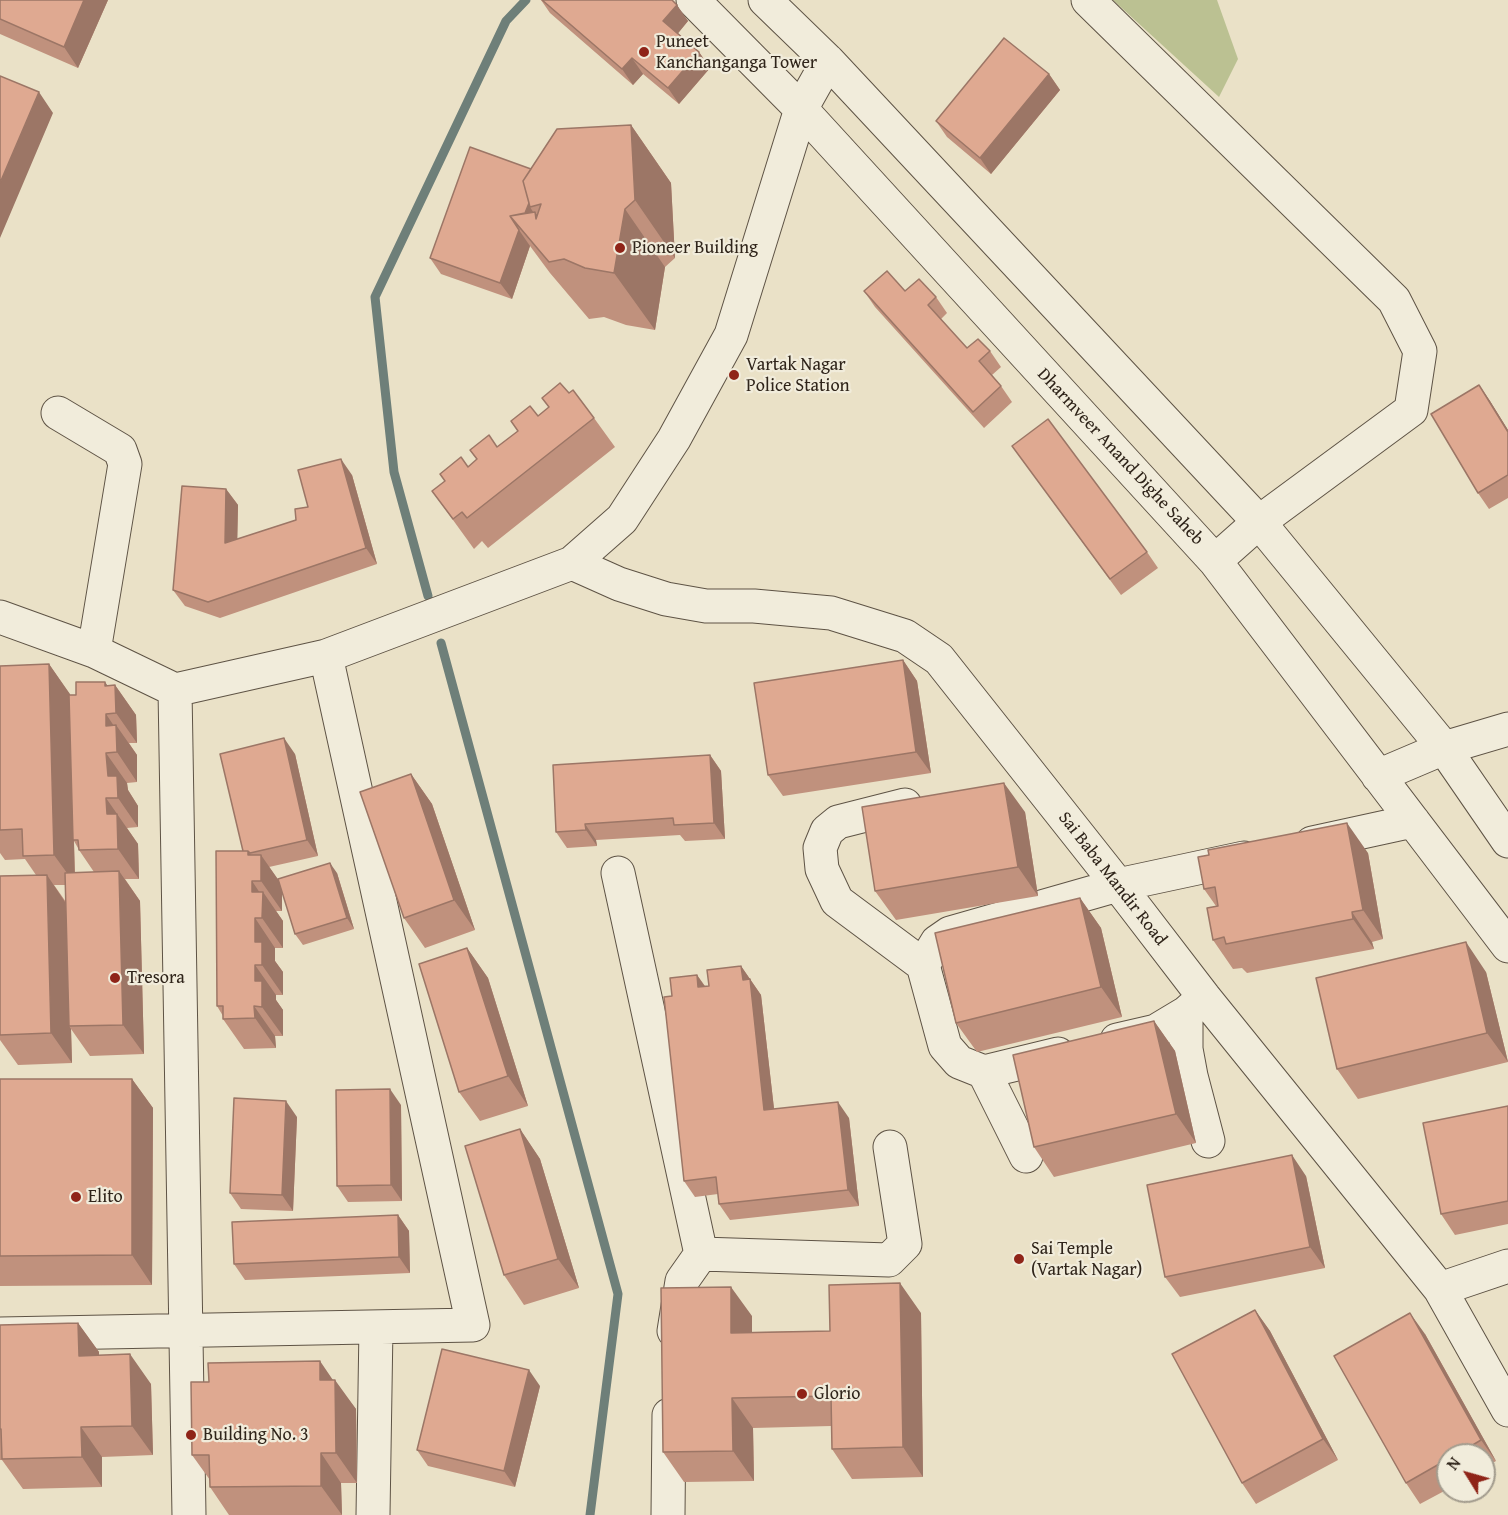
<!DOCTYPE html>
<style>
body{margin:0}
#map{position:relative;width:1508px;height:1515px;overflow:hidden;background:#eae1c7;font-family:"Gentium Book Plus",serif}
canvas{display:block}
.north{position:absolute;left:1436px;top:1443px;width:60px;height:60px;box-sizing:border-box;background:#f1ecdb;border:2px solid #a39c8e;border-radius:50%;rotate:307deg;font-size:16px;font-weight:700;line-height:24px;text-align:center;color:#2f241a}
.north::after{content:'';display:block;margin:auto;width:21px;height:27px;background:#8f2418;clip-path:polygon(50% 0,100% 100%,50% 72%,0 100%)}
</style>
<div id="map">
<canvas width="1508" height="1515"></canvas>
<div class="north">N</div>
</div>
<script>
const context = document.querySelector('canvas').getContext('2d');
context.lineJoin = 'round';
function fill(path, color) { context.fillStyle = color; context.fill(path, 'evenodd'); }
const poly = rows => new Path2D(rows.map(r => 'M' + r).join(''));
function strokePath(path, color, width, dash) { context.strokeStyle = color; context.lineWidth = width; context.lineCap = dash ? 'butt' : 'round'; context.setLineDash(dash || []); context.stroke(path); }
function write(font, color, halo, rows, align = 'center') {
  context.font = font + ' "Gentium Book Plus",serif'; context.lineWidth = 4.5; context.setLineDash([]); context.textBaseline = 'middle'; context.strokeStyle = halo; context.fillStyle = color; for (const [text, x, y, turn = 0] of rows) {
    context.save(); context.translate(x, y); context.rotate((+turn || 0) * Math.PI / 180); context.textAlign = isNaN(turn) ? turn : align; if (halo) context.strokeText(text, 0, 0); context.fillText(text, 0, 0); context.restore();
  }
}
fill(poly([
 [1113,0,1217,0,1238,59,1219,97]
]), '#bbc192');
strokePath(poly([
 [428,596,394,472,375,297,506,21,526,0],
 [441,643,618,1294,590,1515]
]), '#6e7f79', 9);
const minor = poly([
 [693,0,801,109,1215,561,1508,946],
 [765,0,828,61,1259,522,1444,748,1508,841],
 [1088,0,1394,300,1420,351,1411,410,1259,522,1215,561],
 [58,413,120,450,125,464,94,651],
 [572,563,619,584,666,599,706,606,754,606,831,613,905,636,939,659,1118,885,1204,997,1440,1289,1508,1410],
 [0,617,94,651,175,690,326,656,473,1325,0,1334],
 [326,656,572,563,622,519,674,439,731,335,801,109,828,61],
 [175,690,189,1515],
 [1378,776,1444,748,1508,729],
 [905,805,838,822,827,831,820,848,822,869,837,901,923,965],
 [1312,843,1413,821],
 [618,873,701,1254,682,1281,674,1331],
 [1186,1013,1186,1049,1191,1076,1208,1141],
 [1117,1040,1156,1031,1186,1013,1204,997],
 [1058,1054,984,1072,959,1062,945,1046,923,965,937,942,950,933,1118,885,1244,858],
 [984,1072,1026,1156],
 [701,1254,889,1260,905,1244,890,1147],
 [1440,1289,1508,1266],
 [373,1515,376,1327],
 [668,1515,669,1415]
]);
strokePath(minor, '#5e5345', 35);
strokePath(minor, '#f1ecdb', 33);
fill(poly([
 [0,0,108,0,78,68,0,34],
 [541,0,672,0,688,21,678,33,699,52,710,68,679,104,643,74,633,85,550,13],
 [1049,74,1060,90,991,174,947,137,936,121],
 [631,125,671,183,675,258,665,267,655,330,626,325,604,317,589,319,550,273,530,246,512,299,441,274,430,258,531,169],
 [864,291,905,291,936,297,947,313,941,319,967,348,990,351,1001,367,992,375,1001,386,1012,402,984,428,875,307],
 [1479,385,1490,401,1508,430,1508,498,1489,509,1478,493],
 [569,393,594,418,615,447,488,548,482,541,474,549,432,491,477,460,470,450,497,447,518,431,511,421,538,416],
 [1012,446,1147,552,1158,568,1121,595],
 [352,475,377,564,220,618,185,606,173,590,226,489,238,505,237,539,296,520,308,507],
 [903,660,917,681,931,773,783,796,768,775],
 [49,664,70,695,76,695,108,686,115,685,136,715,137,743,129,743,137,755,137,782,127,783,128,790,138,806,138,827,127,828,138,844,139,879,125,879,140,901,144,1054,90,1056,71,1029,72,1063,18,1065,0,1040,0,876,36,875,25,859,5,860,0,853,0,666],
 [74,841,78,848,79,850,94,872,75,873],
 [54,885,65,885,66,902],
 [295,754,318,856,269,867,278,880,337,873,354,929,303,945,295,934,282,891,282,911,276,911,283,921,283,948,275,948,275,961,283,972,283,995,276,995,276,1000,283,1010,283,1036,275,1036,276,1048,244,1049,223,1019,223,1016,217,1006,243,851],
 [710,755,721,771,725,839,685,841,680,835,596,840,597,846,567,848,556,832],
 [411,774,432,804,475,930,425,948,404,918],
 [1025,812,1038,896,896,920,875,891],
 [1368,853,1383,939,1372,942,1374,949,1247,973,1242,968,1233,969,1213,940,1216,906,1204,889],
 [1080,898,1101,928,1122,1017,977,1052,956,1023],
 [467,948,488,978,528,1106,480,1121,459,1092],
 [741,966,761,995,774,1109,849,1118,859,1206,730,1220,719,1204,718,1194,695,1197,684,1181,672,996,697,975,705,986,709,986],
 [1486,972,1508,1062,1358,1099,1337,1069],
 [1154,1021,1175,1051,1196,1143,1054,1177,1034,1147],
 [0,1079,132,1079,153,1108,152,1285,0,1286],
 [401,1105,402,1201,348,1202,337,1186],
 [1508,1106,1508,1224,1455,1235,1441,1214],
 [297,1117,293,1211,241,1209,230,1193],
 [520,1129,540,1159,579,1288,524,1305,504,1275],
 [1306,1176,1325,1268,1180,1297,1165,1277],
 [398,1215,409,1231,410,1273,245,1280,234,1264],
 [1255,1310,1270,1331,1338,1460,1256,1504,1242,1483],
 [921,1313,923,1477,852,1479,832,1449,831,1426,753,1428,754,1481,684,1482,663,1452,752,1316,752,1332,830,1331],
 [78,1323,99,1352,99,1356,151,1384,153,1455,102,1457,102,1487,23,1489,2,1460,0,1460,0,1325],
 [1425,1334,1496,1461,1484,1468,1484,1455,1448,1455,1448,1489,1420,1504,1406,1483],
 [333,1380,356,1409,357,1483,341,1483,342,1515,229,1515,210,1487,210,1480,192,1455],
 [540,1386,515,1487,428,1466,417,1450]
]), '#c0917d');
fill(poly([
 [84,0,108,0,78,68,64,47],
 [677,5,688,21,675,37,663,21],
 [699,52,710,68,679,104,668,88],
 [632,58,643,74,633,85,622,69],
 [1049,74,1060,90,991,174,980,158],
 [39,92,53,113,0,238,0,183],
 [631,125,671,183,675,258,635,200],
 [540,172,541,204,530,207,535,215,535,212,570,262,520,228],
 [625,209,665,267,655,330,614,273],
 [519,230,530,246,512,299,500,283],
 [1479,385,1490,401,1508,430,1508,432],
 [341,459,352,475,377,564,366,548],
 [226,489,238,505,237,559,225,543],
 [903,660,917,681,931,773,916,752],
 [49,664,70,694,75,884,54,855],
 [105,682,116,697,115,685,136,715,137,743,116,713,105,686],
 [106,714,116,729,116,725,137,755,137,782,117,752,106,726],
 [284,738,295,754,318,856,307,840],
 [106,753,127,783,128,790,138,806,138,827,118,798,108,776],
 [710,755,721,771,725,839,714,823],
 [411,774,432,804,475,930,454,900],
 [1004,783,1025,812,1038,896,1018,867],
 [106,798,138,844,139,879,118,849,107,814],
 [1347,823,1368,853,1383,939,1363,910],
 [585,824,596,840,597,846,586,830],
 [248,851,261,870,261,855,282,885,282,911,261,881,248,855],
 [330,863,337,873,354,929,347,918],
 [119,871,140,901,144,1054,123,1025],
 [47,875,67,905,69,1026,71,1029,72,1063,51,1033],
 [252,881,262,896,263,892,283,921,283,948,262,918,252,892],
 [1080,898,1101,928,1122,1017,1101,987],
 [1352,912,1372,942,1374,949,1353,919],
 [255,918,275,948,275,961,283,972,283,995,262,965,255,942],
 [1466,942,1486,972,1508,1062,1487,1033],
 [467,948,488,978,528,1106,508,1076],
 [255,965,276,995,276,1000,283,1010,283,1036,262,1007,255,981],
 [741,966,761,995,776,1126,764,1110],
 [697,975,708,991,698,987],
 [254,1006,275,1036,276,1048,255,1018],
 [1154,1021,1175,1051,1196,1143,1176,1114],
 [132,1079,153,1108,152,1285,132,1255],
 [390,1089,401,1105,402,1201,391,1185],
 [286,1101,297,1117,293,1211,282,1195],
 [838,1102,849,1118,859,1206,848,1190],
 [520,1129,540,1159,579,1288,558,1259],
 [1292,1155,1306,1176,1325,1268,1310,1247],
 [398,1215,409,1231,410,1273,399,1257],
 [900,1283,921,1313,923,1477,903,1447],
 [731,1287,752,1316,752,1362,731,1333],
 [1255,1310,1270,1331,1338,1460,1323,1439],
 [1410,1313,1425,1334,1496,1461,1481,1440],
 [78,1323,99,1352,99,1386,79,1356],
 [130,1354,151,1384,153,1455,132,1426],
 [320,1361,335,1383,335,1380,356,1409,357,1483,336,1453,320,1380],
 [529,1370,540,1386,515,1487,504,1471],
 [732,1398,753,1428,754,1481,733,1451],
 [81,1427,102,1457,102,1487,82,1457],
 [321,1453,341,1483,342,1515,321,1486]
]), '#9c7666');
const building = poly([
 [0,0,84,0,64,47,0,19,0,0],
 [542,0,672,0,677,5,663,21,699,52,668,88,632,58,622,69,542,0],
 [1004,38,1049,74,980,158,936,121,1004,38],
 [0,76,39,92,0,183,0,76],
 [631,125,635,200,625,209,614,273,585,268,564,259,549,262,510,216,535,212,536,219,541,204,530,207,523,181,557,129,631,125],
 [470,147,531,169,523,181,529,203,525,213,510,216,519,230,500,283,430,258,470,147],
 [887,271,905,291,919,279,936,297,928,305,967,348,978,339,990,351,979,361,1001,386,973,412,864,291,887,271],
 [560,383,569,393,573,390,594,418,467,518,462,512,453,519,432,491,445,481,440,474,461,457,468,467,477,459,470,450,489,435,497,447,518,431,511,421,530,406,538,416,549,407,542,398,560,383],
 [1479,385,1508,432,1508,475,1478,493,1431,414,1479,385],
 [1048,419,1147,552,1110,579,1012,446,1048,419],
 [341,459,366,548,208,602,173,590,182,486,226,489,225,543,296,520,295,509,308,507,298,470,341,459],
 [903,660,916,752,768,775,754,683,903,660],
 [49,664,54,855,23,856,22,829,0,830,0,666,49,664],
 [76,682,105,682,105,686,115,685,116,713,106,714,106,726,116,725,117,752,106,753,108,776,117,776,118,798,106,798,107,814,117,814,118,849,79,850,78,840,73,840,69,695,76,695,76,682],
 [284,738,307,840,250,853,248,851,243,851,220,754,284,738],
 [710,755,714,823,674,825,673,818,585,824,586,830,556,832,553,765,710,755],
 [411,774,454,900,404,918,360,792,411,774],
 [1004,783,1018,867,875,891,862,807,1004,783],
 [1347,823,1363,910,1352,912,1353,919,1226,944,1224,937,1213,940,1207,908,1218,906,1215,887,1204,889,1198,857,1209,855,1208,850,1347,823],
 [216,851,248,851,248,855,261,855,261,881,252,881,252,892,263,892,262,918,255,918,255,942,262,942,262,965,255,965,255,981,262,981,262,1007,254,1006,255,1018,223,1019,223,1006,217,1006,216,851],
 [330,863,347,918,295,934,278,879,330,863],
 [119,871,123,1025,69,1026,65,873,119,871],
 [47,875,51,1033,0,1035,0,876,47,875],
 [1080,898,1101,987,956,1023,935,933,1080,898],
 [1466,942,1487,1033,1337,1069,1316,978,1466,942],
 [467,948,508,1076,459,1092,419,964,467,948],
 [741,966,743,980,750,979,764,1110,838,1102,848,1190,719,1204,716,1177,684,1181,664,997,672,996,670,978,697,975,698,987,709,986,707,970,741,966],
 [1154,1021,1176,1114,1034,1147,1013,1055,1154,1021],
 [0,1079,132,1079,132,1255,0,1256,0,1079],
 [390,1089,391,1185,337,1186,336,1090,390,1089],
 [234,1098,286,1101,282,1195,230,1193,234,1098],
 [1508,1106,1508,1201,1441,1214,1423,1123,1508,1106],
 [520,1129,558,1259,504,1275,465,1146,520,1129],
 [1292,1155,1310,1247,1165,1277,1147,1185,1292,1155],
 [398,1215,399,1257,234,1264,232,1222,398,1215],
 [900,1283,903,1447,832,1449,831,1396,732,1398,733,1451,663,1452,661,1288,731,1287,731,1333,830,1331,829,1285,900,1283],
 [1255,1310,1323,1439,1242,1483,1172,1354,1255,1310],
 [1410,1313,1481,1440,1456,1455,1448,1455,1448,1459,1406,1483,1334,1356,1410,1313],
 [78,1323,79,1356,130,1354,132,1426,81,1427,82,1457,2,1459,1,1429,0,1429,0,1325,78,1323],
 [442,1349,529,1370,504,1471,417,1450,442,1349],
 [320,1361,320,1380,335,1380,336,1453,321,1453,321,1486,210,1487,209,1455,192,1455,191,1382,209,1382,208,1363,320,1361]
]);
fill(building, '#dfa991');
strokePath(building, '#9c7666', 1.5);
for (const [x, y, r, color] of [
 [644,52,6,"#8f2418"],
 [620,248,6,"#8f2418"],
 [734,375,6,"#8f2418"],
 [115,978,6,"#8f2418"],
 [76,1197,6,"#8f2418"],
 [1019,1259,6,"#8f2418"],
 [802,1394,6,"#8f2418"],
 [191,1435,6,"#8f2418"]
]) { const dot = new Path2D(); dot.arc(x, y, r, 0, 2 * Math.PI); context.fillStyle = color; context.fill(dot); strokePath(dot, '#f1ecdb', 2); }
write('18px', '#2f241a', '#f1ecdb', [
 ["Puneet",656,42],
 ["Kanchanganga Tower",656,63],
 ["Pioneer Building",632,248],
 ["Vartak Nagar",746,365],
 ["Police Station",746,386],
 ["Tresora",127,978],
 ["Elito",88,1197],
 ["Sai Temple",1031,1249],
 ["(Vartak Nagar)",1031,1270],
 ["Glorio",814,1394],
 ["Building No. 3",203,1435]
], 'left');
write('18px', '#2f241a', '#f1ecdb', [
 ["Dharmveer Anand Dighe Saheb",1120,457,47],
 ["Sai Baba Mandir Road",1112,879,52]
]);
</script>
